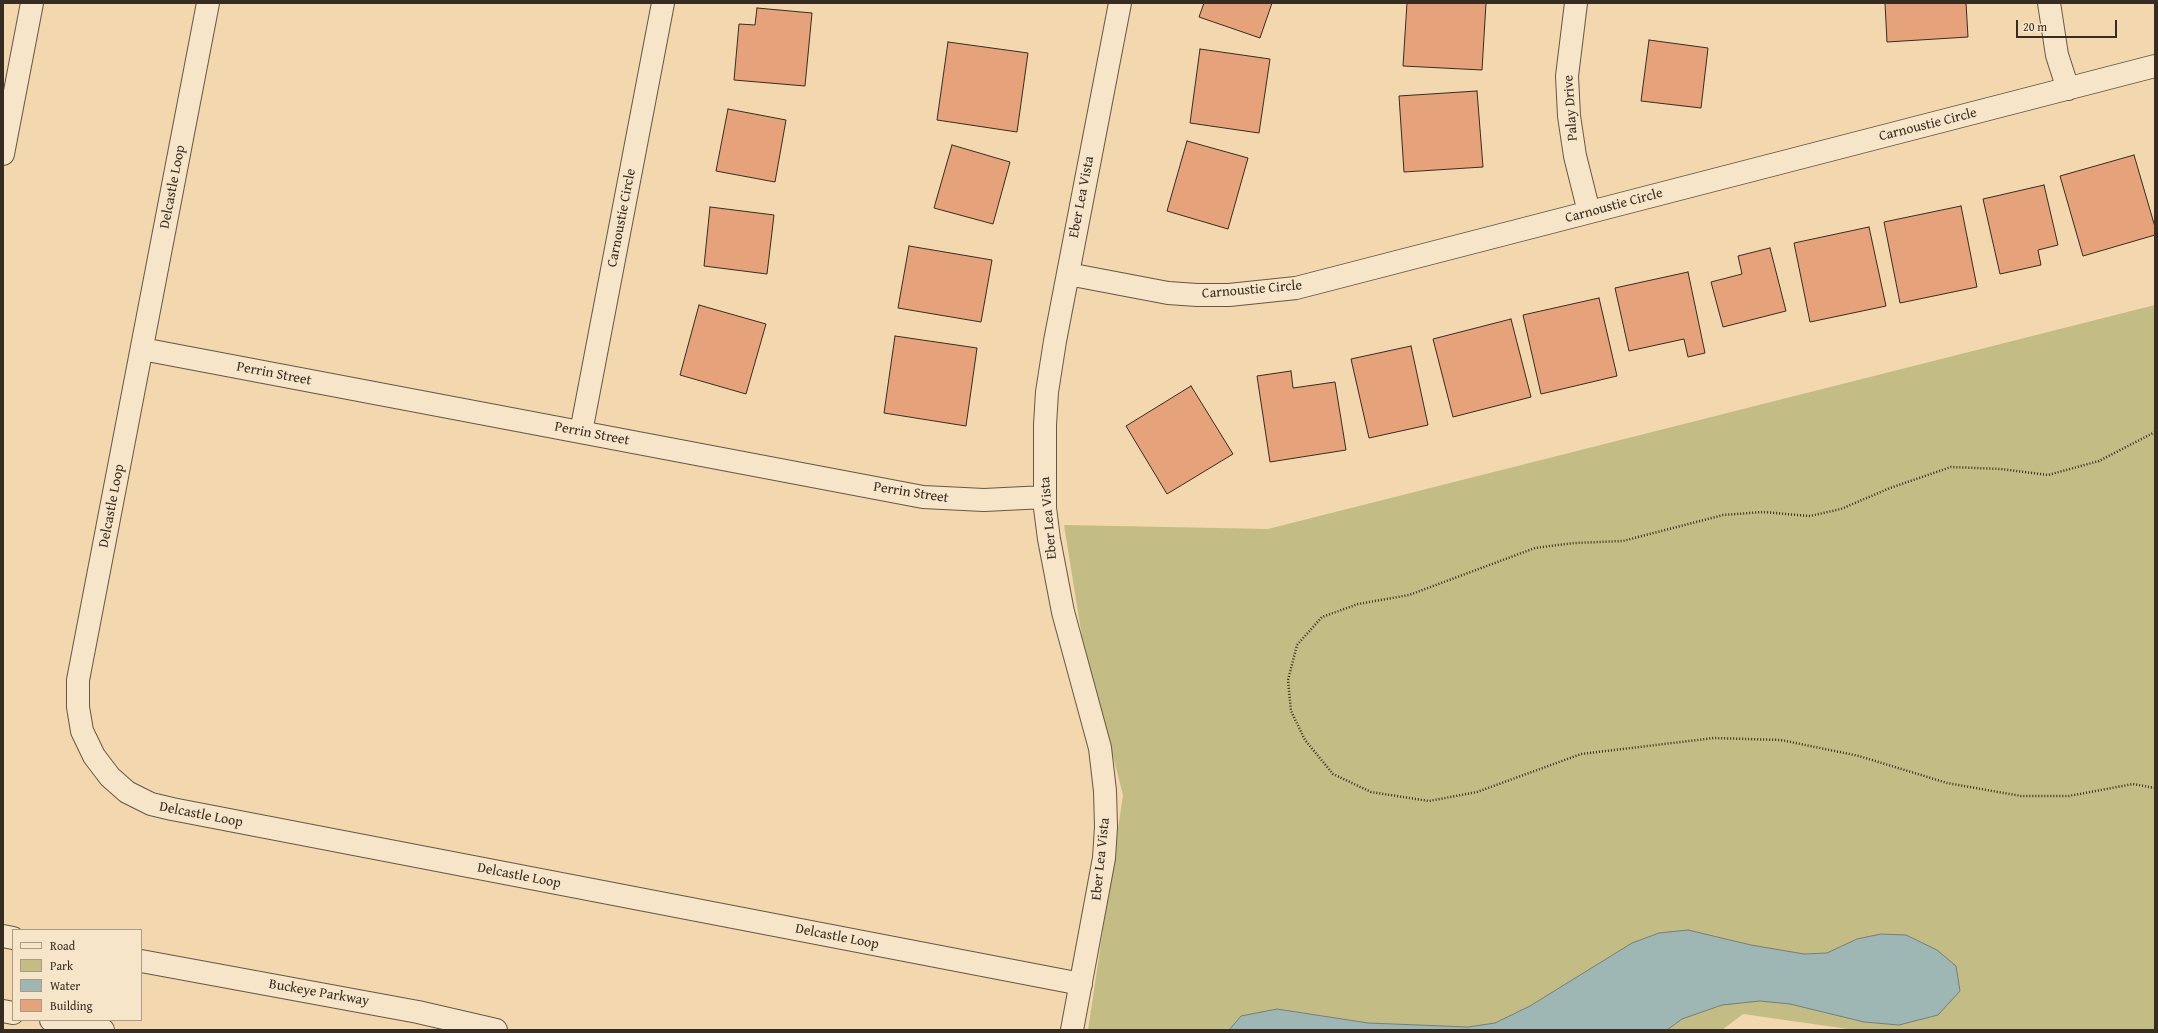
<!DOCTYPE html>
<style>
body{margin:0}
#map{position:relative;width:2158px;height:1033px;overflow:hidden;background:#f3d7ae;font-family:"Gentium Book Plus",serif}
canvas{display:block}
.frame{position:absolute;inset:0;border:4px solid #362c22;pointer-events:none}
.legend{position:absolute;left:12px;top:929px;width:130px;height:92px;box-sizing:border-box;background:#f7e5ca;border:1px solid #aa9b87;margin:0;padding:5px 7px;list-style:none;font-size:12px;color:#362c22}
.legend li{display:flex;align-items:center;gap:8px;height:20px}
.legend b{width:20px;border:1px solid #aa9b87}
.scale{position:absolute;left:2016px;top:20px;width:101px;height:18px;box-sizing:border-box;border:2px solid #362c22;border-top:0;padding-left:5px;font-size:12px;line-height:14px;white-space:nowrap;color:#362c22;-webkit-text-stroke:3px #f7e5ca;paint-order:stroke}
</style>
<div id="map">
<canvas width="2158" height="1033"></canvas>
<div class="frame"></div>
<ul class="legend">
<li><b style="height:5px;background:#f7e5ca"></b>Road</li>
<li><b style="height:11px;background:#c3bc85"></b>Park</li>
<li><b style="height:11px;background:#9eb7b4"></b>Water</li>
<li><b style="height:11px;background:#e6a27b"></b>Building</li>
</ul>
<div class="scale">20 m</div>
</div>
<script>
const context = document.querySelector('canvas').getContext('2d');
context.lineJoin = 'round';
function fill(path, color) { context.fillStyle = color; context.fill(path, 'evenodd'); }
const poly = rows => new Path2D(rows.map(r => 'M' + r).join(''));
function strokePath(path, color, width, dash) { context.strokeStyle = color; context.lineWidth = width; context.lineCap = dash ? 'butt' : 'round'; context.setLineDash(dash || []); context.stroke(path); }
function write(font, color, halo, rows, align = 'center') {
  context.font = font + ' "Gentium Book Plus",serif'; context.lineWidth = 3.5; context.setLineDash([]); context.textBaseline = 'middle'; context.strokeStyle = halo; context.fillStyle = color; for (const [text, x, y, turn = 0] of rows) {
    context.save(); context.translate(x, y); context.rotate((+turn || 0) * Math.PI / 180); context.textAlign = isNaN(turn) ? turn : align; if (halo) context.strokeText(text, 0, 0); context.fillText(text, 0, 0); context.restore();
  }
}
fill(poly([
 [2155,305,2155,1030,1855,1030,1743,1014,1722,1030,1088,1030,1123,795,1082,637,1064,525,1268,529]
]), '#c3bc85');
const water = poly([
 [1688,930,1751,945,1804,954,1827,953,1857,939,1881,934,1906,935,1937,950,1956,966,1960,991,1938,1015,1899,1025,1864,1022,1790,1004,1760,1001,1722,1005,1682,1019,1667,1030,1229,1030,1241,1016,1277,1009,1368,1023,1468,1027,1495,1023,1530,1006,1632,943,1659,933,1688,930]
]);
fill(water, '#9eb7b4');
strokePath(water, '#747f7a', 1);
const building = poly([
 [1204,3,1272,3,1260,38,1199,17,1204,3],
 [1407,3,1486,3,1482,70,1403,66,1407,3],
 [1885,3,1966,3,1968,37,1887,42,1885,3],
 [757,8,812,13,805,86,734,80,739,24,755,25,757,8],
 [1649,40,1708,48,1701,108,1641,101,1649,40],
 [948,42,1028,53,1017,132,937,120,948,42],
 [1200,49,1270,59,1259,133,1190,123,1200,49],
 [1477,91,1483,167,1404,172,1399,96,1477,91],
 [728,109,786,120,775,182,716,171,728,109],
 [1187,141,1248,158,1228,229,1167,211,1187,141],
 [952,145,1010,162,993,224,934,208,952,145],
 [2134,155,2155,227,2155,235,2083,256,2060,176,2134,155],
 [2044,185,2058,245,2038,250,2041,265,2000,274,1983,199,2044,185],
 [1961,206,1977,287,1900,303,1884,222,1961,206],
 [710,207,774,215,767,274,704,266,710,207],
 [1869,227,1886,306,1810,322,1794,243,1869,227],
 [909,246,992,260,981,322,898,308,909,246],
 [1770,248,1786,311,1723,327,1711,282,1742,274,1738,256,1770,248],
 [1688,272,1705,353,1688,357,1684,339,1629,351,1615,288,1688,272],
 [1599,298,1617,376,1541,394,1523,315,1599,298],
 [699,305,766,324,746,394,680,375,699,305],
 [1511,319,1531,397,1453,417,1433,339,1511,319],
 [895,336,977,348,966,426,884,413,895,336],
 [1411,346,1428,425,1369,438,1351,359,1411,346],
 [1291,371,1293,388,1335,382,1346,450,1270,462,1257,376,1291,371],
 [1191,386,1233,454,1167,494,1126,426,1191,386]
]);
fill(building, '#e6a27b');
strokePath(building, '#362c22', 1);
const minor = poly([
 [208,3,78,680,78,707,82,731,94,756,110,777,127,792,151,804,172,809,1081,984],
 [1576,3,1567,76,1569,116,1575,156,1589,212],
 [2049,3,2057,55,2068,89],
 [3,154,32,3],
 [1068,274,1168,293,1197,295,1229,295,1296,288,2155,66],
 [142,349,923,497,984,500,1045,497],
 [581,432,663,3],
 [3,936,13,938],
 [141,961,418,1012,496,1030],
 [3,1011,13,1013],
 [51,1020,103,1030],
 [1072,1030,1104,858,1106,827,1105,791,1100,748,1063,612,1049,539,1045,508,1045,425,1047,392,1055,341,1120,3]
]);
strokePath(minor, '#655745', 24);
strokePath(poly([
 [2155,432,2099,461,2048,475,2001,469,1951,467,1890,488,1841,509,1810,516,1763,512,1723,515,1623,541,1574,543,1535,548,1409,595,1358,604,1322,617,1297,645,1288,680,1291,711,1305,740,1333,774,1371,792,1429,801,1477,792,1581,754,1714,738,1781,740,1859,756,1947,783,2021,796,2069,796,2133,784,2155,788]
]), '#362c22', 2.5, [1, 2]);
strokePath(minor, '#f7e5ca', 22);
write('14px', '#362c22', '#f7e5ca', [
 ["Palay Drive",1571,108,-94],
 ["Carnoustie Circle",1928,125,-14],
 ["Delcastle Loop",173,187,-79],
 ["Eber Lea Vista",1082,197,-79],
 ["Carnoustie Circle",1614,206,-15],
 ["Carnoustie Circle",622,218,-79],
 ["Carnoustie Circle",1252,290,-5],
 ["Perrin Street",274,374,11],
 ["Perrin Street",592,434,11],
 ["Perrin Street",911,493,9],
 ["Delcastle Loop",112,506,-79],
 ["Eber Lea Vista",1049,518,-95],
 ["Delcastle Loop",201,815,11],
 ["Eber Lea Vista",1101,859,-84],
 ["Delcastle Loop",519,876,11],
 ["Delcastle Loop",837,937,11],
 ["Buckeye Parkway",319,993,10]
]);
</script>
